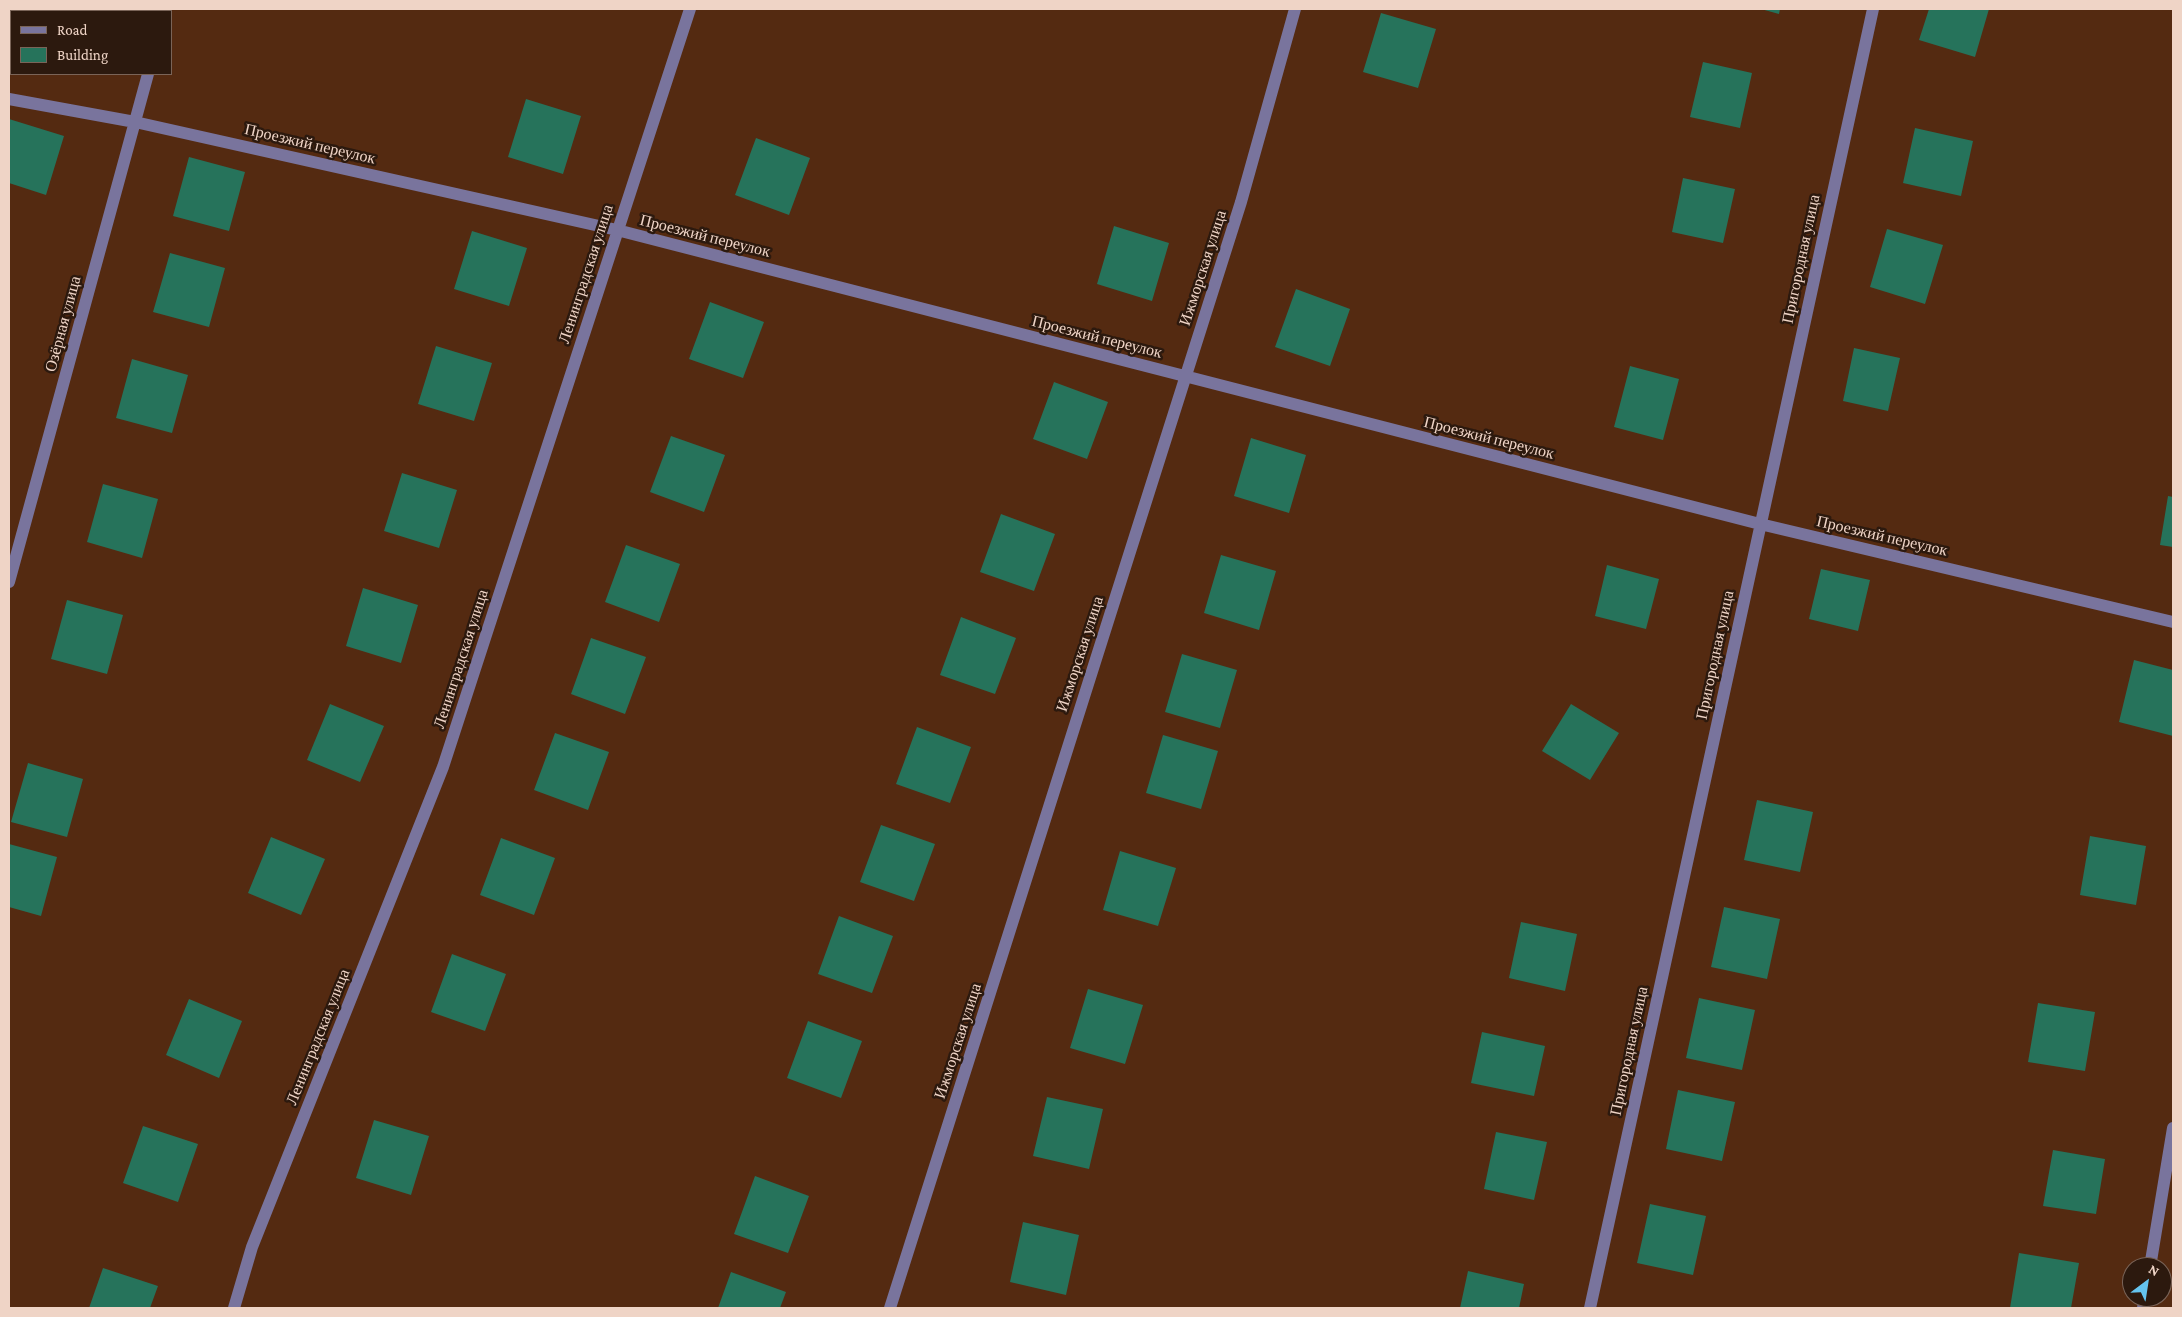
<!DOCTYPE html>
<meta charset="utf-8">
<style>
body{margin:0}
#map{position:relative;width:2182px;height:1317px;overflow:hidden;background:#542a11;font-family:"Crimson Pro",serif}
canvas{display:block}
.frame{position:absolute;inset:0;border:10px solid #efd4c6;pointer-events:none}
.legend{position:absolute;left:10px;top:10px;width:162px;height:65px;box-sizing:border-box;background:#2c190e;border:1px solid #7a6458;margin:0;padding:6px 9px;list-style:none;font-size:15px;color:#efd4c6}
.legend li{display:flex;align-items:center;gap:10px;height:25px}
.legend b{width:25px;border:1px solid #7a6458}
.north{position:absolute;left:2122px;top:1257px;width:50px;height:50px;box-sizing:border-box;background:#2c190e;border:1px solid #7a6458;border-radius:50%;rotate:31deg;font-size:14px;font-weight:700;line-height:20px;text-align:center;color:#efd4c6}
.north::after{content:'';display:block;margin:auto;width:18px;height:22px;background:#65c4ef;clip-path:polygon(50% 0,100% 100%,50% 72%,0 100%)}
</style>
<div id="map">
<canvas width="2182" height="1317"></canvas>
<div class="frame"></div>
<ul class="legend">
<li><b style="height:6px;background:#79749d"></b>Road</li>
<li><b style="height:14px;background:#26735b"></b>Building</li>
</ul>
<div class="north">N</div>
</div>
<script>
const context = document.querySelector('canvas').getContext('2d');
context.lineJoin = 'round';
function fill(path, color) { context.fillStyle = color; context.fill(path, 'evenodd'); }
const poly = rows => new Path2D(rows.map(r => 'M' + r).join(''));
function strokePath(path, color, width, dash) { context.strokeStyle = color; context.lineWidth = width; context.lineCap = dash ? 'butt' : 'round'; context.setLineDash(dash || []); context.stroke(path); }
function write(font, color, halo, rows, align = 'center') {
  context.font = font + ' "Crimson Pro",serif'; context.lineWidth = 5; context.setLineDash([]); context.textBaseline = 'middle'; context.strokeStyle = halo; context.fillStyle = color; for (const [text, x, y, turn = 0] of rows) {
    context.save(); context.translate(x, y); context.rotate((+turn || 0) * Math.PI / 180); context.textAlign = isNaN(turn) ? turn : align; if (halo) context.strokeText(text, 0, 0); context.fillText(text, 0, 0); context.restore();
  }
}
fill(poly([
 [1761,9,1780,9,1779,14],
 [1929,9,1989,9,1975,57,1919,40],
 [1381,13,1436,29,1418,88,1363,72],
 [1703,62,1752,73,1740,128,1690,117],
 [526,99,581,116,563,174,508,157],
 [9,119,64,136,46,195,9,183],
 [1915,128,1973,141,1961,196,1903,183],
 [756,138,810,158,789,215,735,195],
 [189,157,245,172,229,231,173,216],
 [1683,178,1735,189,1723,243,1672,232],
 [1114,226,1169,243,1152,301,1097,284],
 [1887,229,1943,245,1925,304,1870,287],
 [472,231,527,248,509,306,454,289],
 [170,253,225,268,209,327,153,312],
 [1296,289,1350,309,1330,366,1275,347],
 [710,302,764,322,743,378,689,359],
 [436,346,492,363,474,421,418,404],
 [1854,348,1900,358,1888,411,1843,401],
 [132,359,188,375,172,433,116,418],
 [1630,366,1679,379,1663,440,1614,427],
 [1054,382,1108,402,1087,459,1033,439],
 [671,436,725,455,704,512,650,492],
 [1251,438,1306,455,1289,513,1234,496],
 [402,473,457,490,439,548,384,531],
 [103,484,158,499,142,558,87,542],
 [2168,496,2173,497,2173,547,2160,545],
 [1001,514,1055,534,1034,591,980,572],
 [626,545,680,564,659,622,605,602],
 [1221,555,1276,571,1259,630,1204,613],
 [1607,565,1659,579,1646,629,1595,616],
 [1821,569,1870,580,1858,631,1809,619],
 [363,588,418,605,401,663,346,646],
 [67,600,123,615,107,674,51,659],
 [961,617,1016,638,995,694,940,675],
 [591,638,646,657,625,714,571,694],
 [1182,654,1237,670,1220,728,1165,712],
 [2134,660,2173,670,2173,736,2119,722],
 [330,704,384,726,360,782,307,760],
 [1571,704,1619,733,1590,780,1542,751],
 [917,727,971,747,950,803,896,784],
 [555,733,609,752,588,810,534,790],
 [1163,735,1218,751,1201,809,1146,793],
 [28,763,83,779,67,837,11,822],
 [1757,800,1813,812,1800,872,1744,860],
 [881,825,935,844,914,901,860,882],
 [2090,836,2146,846,2136,905,2080,895],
 [271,837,325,859,301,915,248,893],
 [501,838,555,858,534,915,480,895],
 [9,844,57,857,41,916,9,907],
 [1120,851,1176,868,1158,926,1103,910],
 [1724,907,1780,919,1767,979,1711,967],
 [839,916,893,936,872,993,818,974],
 [1521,922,1577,934,1565,991,1509,978],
 [452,954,506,974,485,1031,431,1012],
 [1088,989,1143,1005,1125,1064,1070,1048],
 [1699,998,1755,1010,1742,1070,1686,1058],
 [189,999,242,1021,219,1078,166,1055],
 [2038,1003,2095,1012,2085,1071,2028,1062],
 [808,1021,862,1041,841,1098,787,1078],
 [1482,1032,1545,1046,1534,1096,1471,1083],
 [1678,1090,1735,1102,1722,1161,1666,1149],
 [1047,1097,1103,1109,1089,1169,1033,1156],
 [374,1120,429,1136,411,1195,356,1178],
 [143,1126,198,1144,178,1202,123,1183],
 [1496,1132,1547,1142,1534,1200,1484,1189],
 [2053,1150,2105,1159,2096,1214,2043,1206],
 [755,1176,809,1196,788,1253,734,1234],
 [1650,1204,1706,1216,1693,1275,1637,1263],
 [1023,1222,1079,1235,1066,1295,1010,1282],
 [2019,1253,2079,1263,2071,1308,2010,1308],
 [103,1268,158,1286,150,1308,89,1308],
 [1468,1271,1524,1284,1519,1308,1460,1308],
 [731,1272,786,1292,780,1308,718,1308]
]), '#26735b');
strokePath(poly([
 [166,11,166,9],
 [9,99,135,122,617,230,1760,524,2173,622],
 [9,582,148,74],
 [2150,1267,2173,1128],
 [234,1308,252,1247,443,767,690,9],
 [890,1308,1241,202,1295,9],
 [1590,1308,1873,9],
 [2143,1308,2145,1297]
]), '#79749d', 12);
write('16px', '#efd4c6', '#2c190e', [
 ["Проезжий переулок",310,144,13],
 ["Проезжий переулок",705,236,14],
 ["Пригородная улица",1801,259,-78],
 ["Ижморская улица",1203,268,-72],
 ["Ленинградская улица",586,274,-72],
 ["Озёрная улица",63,324,-75],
 ["Проезжий переулок",1097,337,14],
 ["Проезжий переулок",1489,438,14],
 ["Проезжий переулок",1882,536,13],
 ["Ижморская улица",1080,654,-72],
 ["Пригородная улица",1715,655,-78],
 ["Ленинградская улица",461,659,-72],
 ["Ленинградская улица",318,1037,-68],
 ["Ижморская улица",958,1041,-72],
 ["Пригородная улица",1629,1051,-78]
]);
</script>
